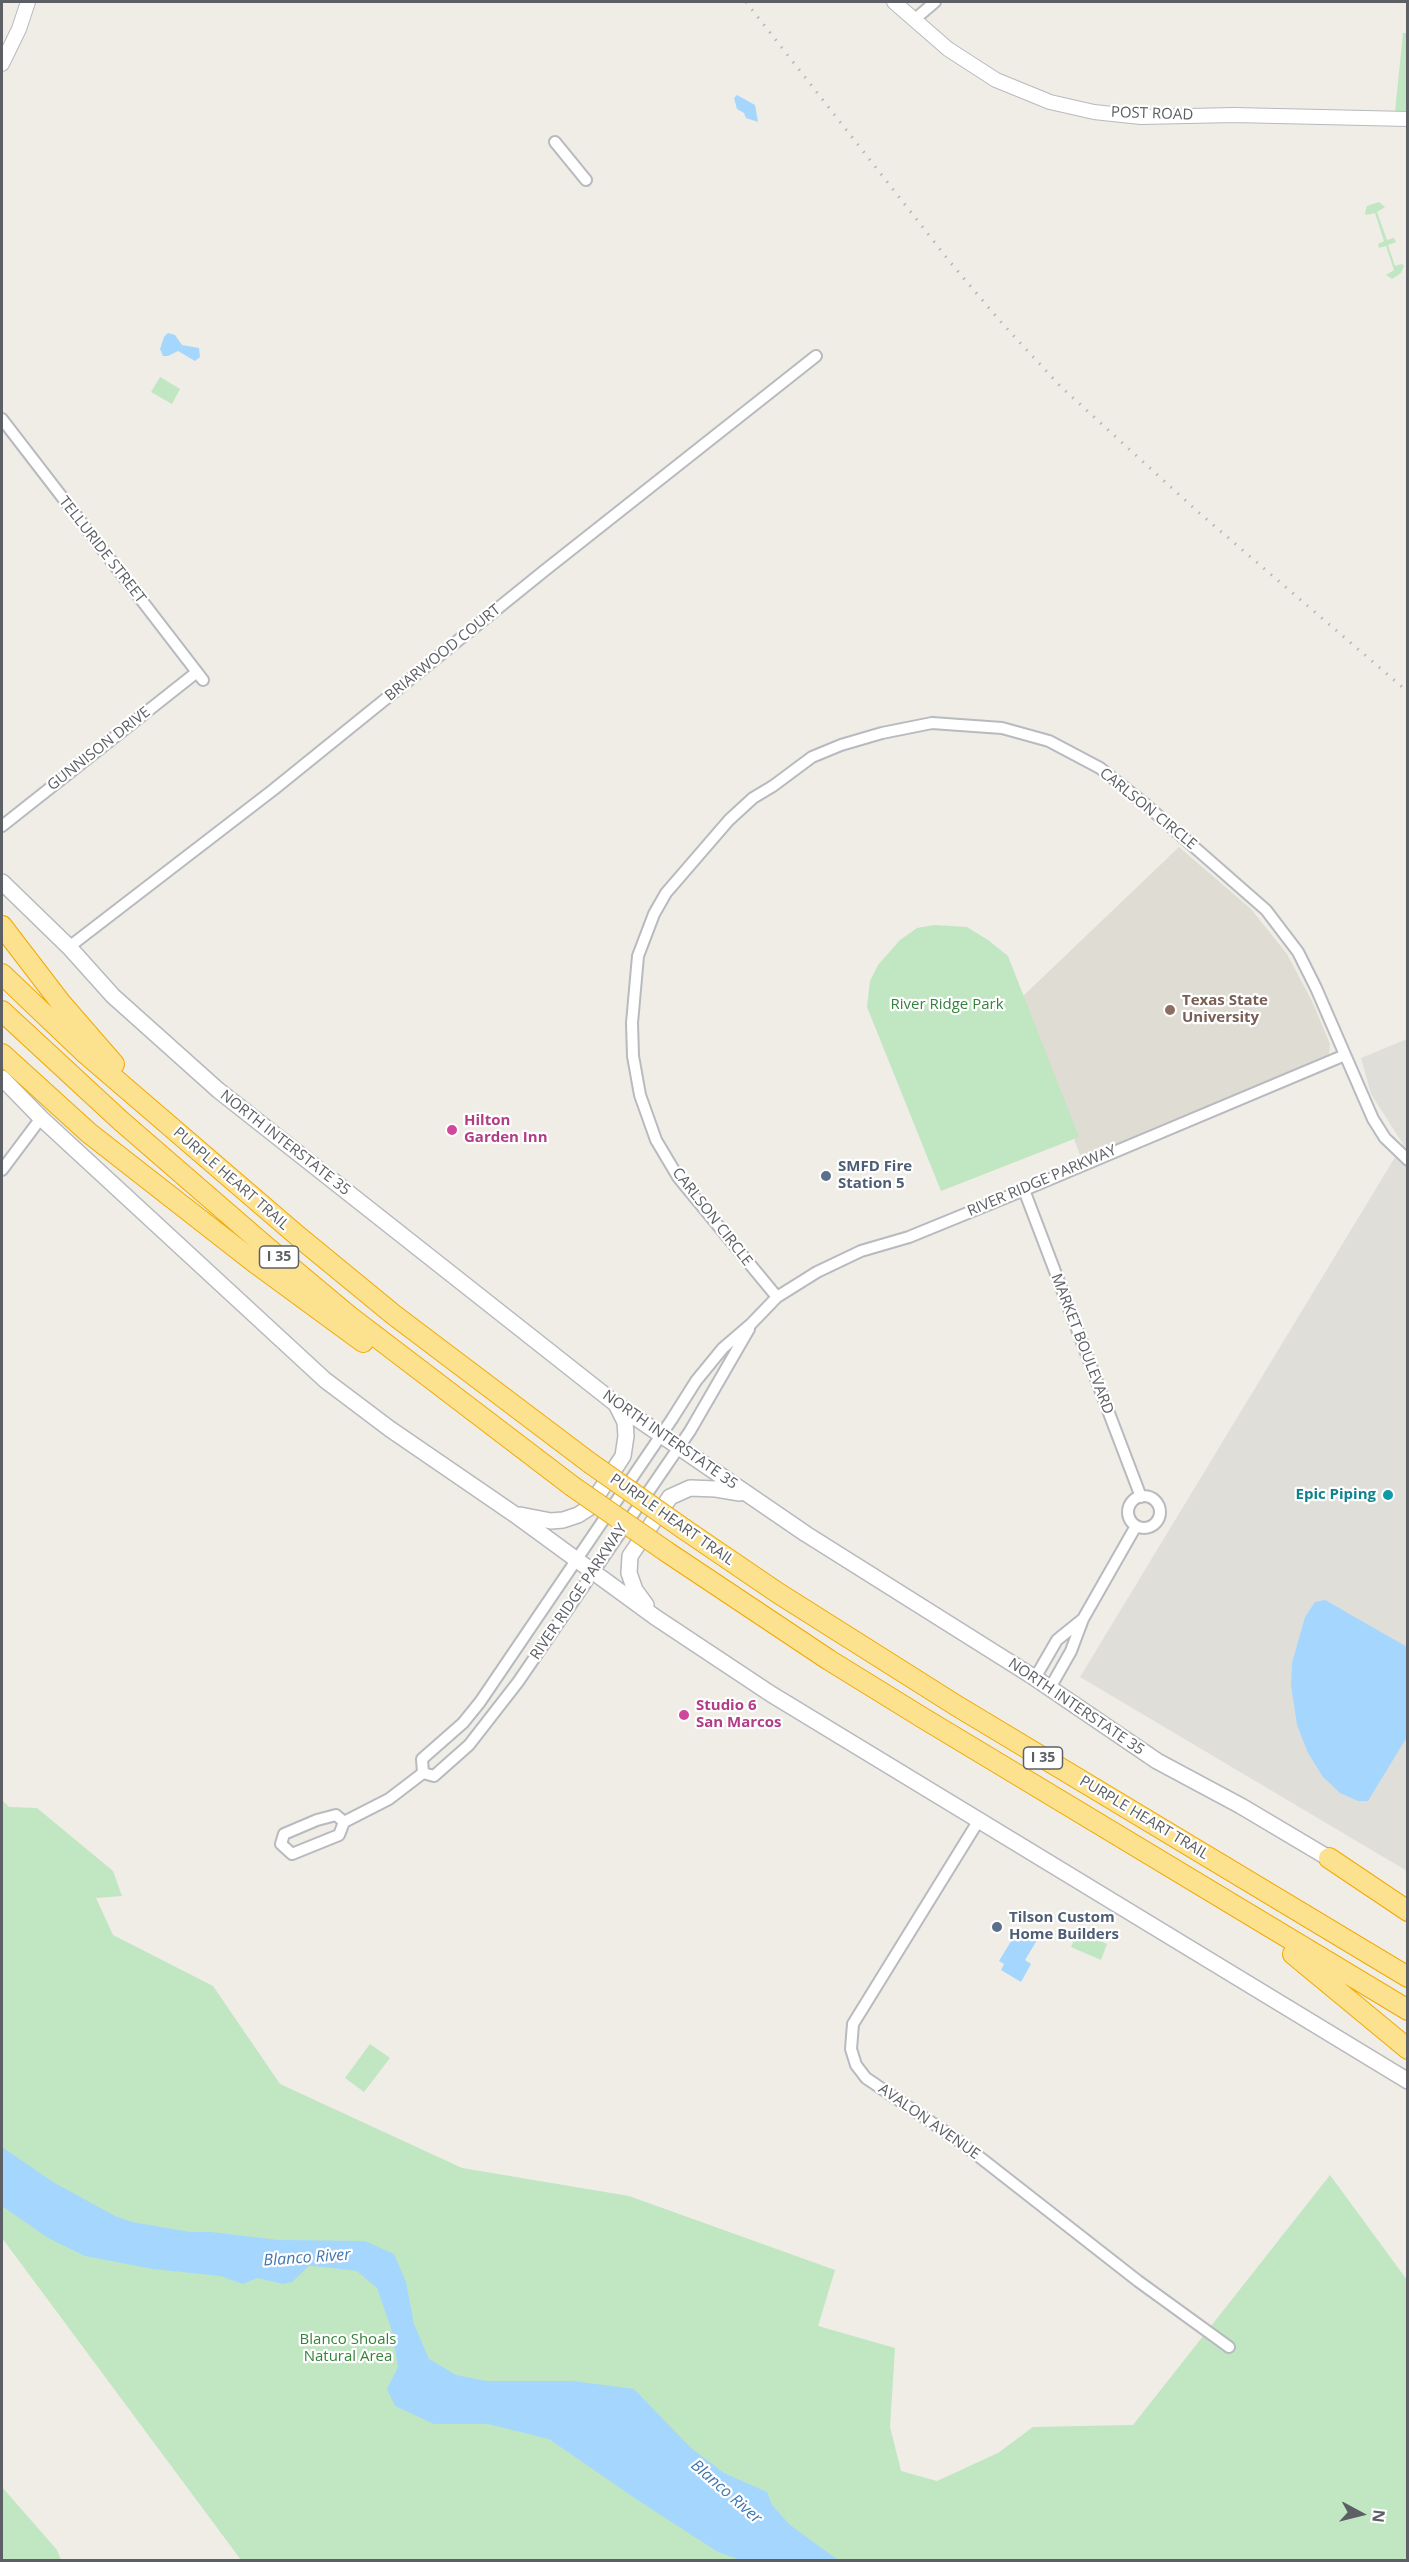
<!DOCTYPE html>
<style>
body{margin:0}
#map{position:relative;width:1409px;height:2562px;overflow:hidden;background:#efede5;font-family:"Open Sans",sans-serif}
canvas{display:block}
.frame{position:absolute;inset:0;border:3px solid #5c6065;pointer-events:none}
.north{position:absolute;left:1331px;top:2484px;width:60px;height:60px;-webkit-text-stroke:4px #fff;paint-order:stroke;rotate:97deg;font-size:16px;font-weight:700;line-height:24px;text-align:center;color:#5c6065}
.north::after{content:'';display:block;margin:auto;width:21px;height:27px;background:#5c6065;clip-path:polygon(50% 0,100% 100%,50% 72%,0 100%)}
</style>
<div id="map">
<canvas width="1409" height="2562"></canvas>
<div class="frame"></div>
<div class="north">N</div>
</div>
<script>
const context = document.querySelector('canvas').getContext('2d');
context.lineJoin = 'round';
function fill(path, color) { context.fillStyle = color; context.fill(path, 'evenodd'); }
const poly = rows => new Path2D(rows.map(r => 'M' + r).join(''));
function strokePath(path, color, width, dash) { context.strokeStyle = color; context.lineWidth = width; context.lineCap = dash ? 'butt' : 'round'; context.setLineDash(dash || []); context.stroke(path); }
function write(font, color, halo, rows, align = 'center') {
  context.font = font + ' "Open Sans",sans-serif'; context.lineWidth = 4.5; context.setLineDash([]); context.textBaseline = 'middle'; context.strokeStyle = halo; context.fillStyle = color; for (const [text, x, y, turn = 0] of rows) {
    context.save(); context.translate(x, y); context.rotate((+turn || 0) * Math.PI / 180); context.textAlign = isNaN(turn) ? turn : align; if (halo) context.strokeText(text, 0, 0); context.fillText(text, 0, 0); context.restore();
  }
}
fill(poly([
 [1407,1039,1407,1871,1080,1677,1403,1144,1371,1094,1361,1058]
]), '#e0ded9');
fill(poly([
 [1179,847,1251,909,1287,954,1312,1001,1330,1044,1329,1054,1323,1060,1082,1160,1020,999]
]), '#dfdcd3');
fill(poly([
 [1403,33,1407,33,1407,113,1395,112],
 [1379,202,1385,207,1377,212,1387,240,1394,238,1396,242,1388,245,1395,266,1402,264,1404,266,1401,273,1392,279,1386,275,1394,270,1386,246,1379,248,1378,244,1384,241,1375,213,1366,215,1365,213,1367,206],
 [160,377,180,389,172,404,151,392],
 [934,925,967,927,988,940,1008,956,1079,1137,941,1191,867,1007,870,981,878,965,900,940,917,928],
 [2,1800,9,1807,37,1808,113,1871,122,1896,96,1898,113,1935,213,1986,280,2084,462,2168,629,2196,835,2270,818,2326,895,2348,890,2427,901,2471,937,2481,998,2453,1033,2427,1133,2425,1330,2175,1407,2280,1407,2560,241,2560,2,2238],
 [1078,1931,1107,1944,1101,1960,1071,1947],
 [370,2044,390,2058,364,2092,345,2078],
 [2,2487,57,2550,61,2560,2,2560]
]), '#c1e6c2');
fill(poly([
 [737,95,755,105,758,122,746,118,744,113,737,109,734,98],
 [168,333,175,335,182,345,199,348,200,357,195,361,178,351,168,356,163,356,160,349,164,337],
 [1325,1600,1407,1647,1407,1737,1368,1801,1358,1801,1340,1793,1323,1777,1308,1753,1297,1725,1291,1685,1292,1663,1305,1617,1315,1602],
 [1027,1930,1039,1937,1025,1960,1031,1964,1021,1982,1001,1970,1004,1964,999,1961,1013,1938,1019,1942,1022,1932,1025,1934],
 [2,2147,53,2182,115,2216,132,2222,190,2232,211,2232,278,2240,365,2241,394,2254,406,2282,414,2324,429,2359,456,2375,486,2381,573,2381,634,2389,691,2448,724,2473,767,2492,772,2505,790,2525,838,2560,740,2560,718,2552,639,2501,549,2439,488,2424,434,2424,395,2406,387,2389,398,2367,391,2328,377,2288,357,2271,313,2266,309,2266,292,2282,283,2284,257,2278,243,2284,220,2276,153,2269,85,2256,48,2238,2,2206]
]), '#a5d7fe');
const minor = poly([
 [915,19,935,2],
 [555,142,586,180],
 [2,419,203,680],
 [2,826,197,672],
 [69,947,273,790,544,571,816,356],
 [2,1170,41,1118],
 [1024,1190,1141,1497],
 [777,1297,678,1177,656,1140,640,1095,633,1056,632,1023,638,956,654,914,666,893,729,820,753,798,773,786,812,757,841,745,882,733,932,723,1002,728,1049,741,1100,768,1145,804,1266,910,1298,952,1316,988,1373,1119,1385,1138,1408,1160],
 '1128 1512a16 16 0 1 1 32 0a16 16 0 1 1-32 0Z',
 [1035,1678,1057,1640,1083,1619],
 [1050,1688,1071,1651,1083,1619,1136,1526],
 [423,1773,422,1759,463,1723,480,1702,672,1419,696,1381,723,1348,751,1324,777,1297,817,1272,861,1251,909,1237,1024,1190,1345,1055],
 [423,1773,434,1776,469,1745,518,1682,690,1431,749,1329],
 [979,1820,853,2024,851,2049,856,2065,866,2078,959,2141,1138,2281,1229,2347],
 [344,1822,336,1815,317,1820,284,1834,281,1844,292,1854,339,1835,344,1822,389,1799,423,1773]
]);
const tertiary = poly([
 [894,2,948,49,996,80,1050,102,1094,112,1141,117,1234,115,1408,119],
 [2,64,19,29,28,2]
]);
const secondary = poly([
 [2,882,69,947,113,996,218,1090,616,1404,806,1534,1035,1678,1157,1761,1241,1806,1337,1863],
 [2,1078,41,1118,325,1380,390,1429,514,1514,655,1617,771,1694,1408,2081],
 [520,1515,551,1521,563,1520,578,1515,589,1508,623,1456,626,1436,625,1422,616,1404],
 [646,1605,635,1590,629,1573,630,1556,670,1497,690,1488,716,1489,740,1493]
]);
const motorway = poly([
 [2,926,61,1003,114,1064],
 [2,974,86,1054,299,1237,394,1315,590,1463],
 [2,1011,121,1121,263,1244,349,1316,572,1486],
 [2,1054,89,1133,258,1265,363,1342],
 [684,1529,778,1593,957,1706,1408,1977],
 [667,1552,829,1660,923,1718,1408,2010],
 [1329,1858,1408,1911],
 [1293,1954,1408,2049]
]);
strokePath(minor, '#b7babe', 14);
strokePath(tertiary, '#b7babe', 16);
strokePath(secondary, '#b6b9be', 18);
strokePath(motorway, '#f2a901', 22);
strokePath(minor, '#fff', 10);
strokePath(tertiary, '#fff', 14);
strokePath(secondary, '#fff', 15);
strokePath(motorway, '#fce18e', 20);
strokePath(poly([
 [746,2,950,262,1000,321,1060,386,1197,511,1408,692]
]), '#b5b6b6', 3, [1.5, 8]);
const motorwayBridge = poly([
 [590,1463,684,1529],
 [572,1486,667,1552]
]);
strokePath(motorwayBridge, '#f2a901', 22, []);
strokePath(motorwayBridge, '#fce18e', 20);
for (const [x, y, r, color] of [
 [1170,1010,6,"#8d6e63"],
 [452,1130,6,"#d1479c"],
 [826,1176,6,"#5c6f8a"],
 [1388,1495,6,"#0f9aa8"],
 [684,1715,6,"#d1479c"],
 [997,1927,6,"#5c6f8a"]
]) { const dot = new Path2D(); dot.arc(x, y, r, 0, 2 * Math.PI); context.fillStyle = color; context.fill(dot); strokePath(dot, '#fff', 2); }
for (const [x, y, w] of [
 [279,1257,39],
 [1043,1758,39]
]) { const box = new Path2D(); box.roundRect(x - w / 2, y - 11, w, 22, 4.5); context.fillStyle = '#fff'; context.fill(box); strokePath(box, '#5c6065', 1.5); }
write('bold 14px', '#5c6065', null, [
 ["I 35",279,1257],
 ["I 35",1043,1758]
]);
write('15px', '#5c6065', '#fff', [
 ["POST ROAD",1152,114,2],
 ["TELLURIDE STREET",102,550,52],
 ["BRIARWOOD COURT",443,653,-39],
 ["GUNNISON DRIVE",99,749,-38],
 ["CARLSON CIRCLE",1148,809,39],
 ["NORTH INTERSTATE 35",285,1143,38],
 ["PURPLE HEART TRAIL",231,1179,41],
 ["RIVER RIDGE PARKWAY",1042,1181,-23],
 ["CARLSON CIRCLE",712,1217,52],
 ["MARKET BOULEVARD",1082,1344,69],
 ["NORTH INTERSTATE 35",670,1440,35],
 ["PURPLE HEART TRAIL",672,1520,35],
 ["RIVER RIDGE PARKWAY",579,1592,-56],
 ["NORTH INTERSTATE 35",1076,1707,34],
 ["PURPLE HEART TRAIL",1144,1818,31],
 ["AVALON AVENUE",929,2122,35]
]);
write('bold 15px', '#785e54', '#fff', [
 ["Texas State",1182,1001],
 ["University",1182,1018]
], 'left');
write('15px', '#35833a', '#fff', [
 ["River Ridge Park",947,1005],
 ["Blanco Shoals",348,2340],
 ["Natural Area",348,2357]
]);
write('bold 15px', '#b23c85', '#fff', [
 ["Hilton",464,1121],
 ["Garden Inn",464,1138],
 ["Studio 6",696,1706],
 ["San Marcos",696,1723]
], 'left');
write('bold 15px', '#4e5e75', '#fff', [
 ["SMFD Fire",838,1167],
 ["Station 5",838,1184],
 ["Tilson Custom",1009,1918],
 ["Home Builders",1009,1935]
], 'left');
write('bold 15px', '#0d838f', '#fff', [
 ["Epic Piping",1376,1495]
], 'right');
write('italic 16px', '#4277b1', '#fff', [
 ["Blanco River",307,2258,-4],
 ["Blanco River",726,2492,41]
]);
</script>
